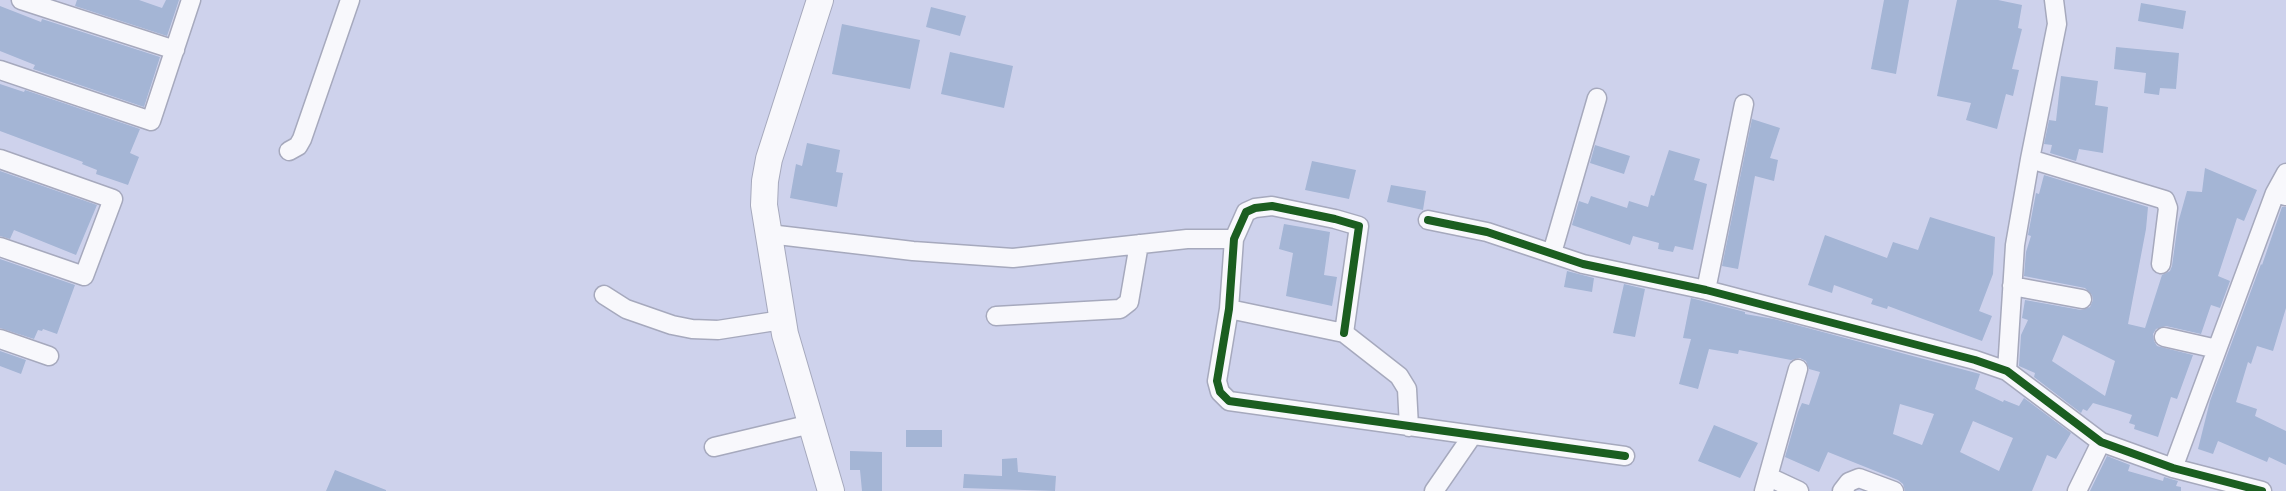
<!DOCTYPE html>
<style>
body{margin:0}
canvas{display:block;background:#ced2ec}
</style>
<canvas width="2286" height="491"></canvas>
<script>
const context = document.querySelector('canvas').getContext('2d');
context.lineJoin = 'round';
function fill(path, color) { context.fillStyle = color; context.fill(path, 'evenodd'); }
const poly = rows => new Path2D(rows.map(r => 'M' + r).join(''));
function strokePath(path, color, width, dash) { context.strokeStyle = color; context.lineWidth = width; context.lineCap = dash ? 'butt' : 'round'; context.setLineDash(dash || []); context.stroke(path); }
fill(poly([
 [77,0,139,0,162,8,166,0,179,0,167,36,75,6],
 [1884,0,1909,0,1896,74,1871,69],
 [1957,0,1998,0,2022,5,2018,28,2022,29,2012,69,2019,70,2013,96,2006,94,1997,129,1966,120,1971,103,1937,96],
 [2141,3,2186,11,2183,29,2138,21],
 [0,6,41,22,42,19,160,57,144,107,33,69,35,65,0,51],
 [931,7,966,16,960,36,926,27],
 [842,24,920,40,910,89,832,74],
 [2116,47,2179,53,2176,89,2160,88,2159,95,2144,93,2146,73,2114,69],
 [950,52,1013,66,1004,108,941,94],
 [2061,76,2098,81,2095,105,2108,107,2103,153,2079,149,2076,161,2050,153,2052,145,2044,144,2049,120,2056,121],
 [0,84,24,92,25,90,140,129,130,153,139,157,128,185,96,174,97,170,82,164,83,162,0,131],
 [1752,119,1780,128,1770,158,1778,160,1774,181,1755,176,1738,269,1722,266],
 [807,143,840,150,836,172,843,173,837,207,790,198,796,164,802,166],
 [1595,145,1630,156,1624,174,1590,163],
 [1669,150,1700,159,1694,180,1707,184,1693,250,1675,246,1673,252,1658,249,1659,243,1633,236,1630,245,1572,225,1579,201,1588,204,1591,196,1627,208,1629,201,1648,207,1651,195,1654,196],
 [1312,161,1356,170,1349,199,1305,190],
 [2205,168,2257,190,2244,221,2237,218,2218,276,2230,281,2220,308,2211,305,2201,334,2166,326,2156,329,2153,334,2154,341,2157,346,2193,355,2177,399,2171,397,2158,437,2134,429,2135,425,2129,423,2132,415,2117,410,2093,403,2087,411,2083,409,2081,413,2034,377,2035,373,2019,366,2021,335,2028,320,2022,318,2025,300,2081,310,2090,307,2093,300,2092,295,2085,288,2024,276,2026,252,2031,236,2028,235,2036,193,2039,194,2044,175,2148,207,2146,229,2128,324,2145,328,2162,275,2170,271,2172,266,2178,223,2187,191,2202,192],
 [2063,335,2115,361,2105,396,2052,361],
 [0,171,97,205,76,255,14,230,10,239,0,236],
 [1391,185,1426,191,1423,210,1387,202],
 [2282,207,2286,207,2286,308,2273,351,2257,346,2251,364,2248,362,2236,402,2257,409,2255,416,2286,431,2286,465,2269,457,2267,462,2218,441,2213,454,2198,449,2210,401,2261,264,2262,265],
 [1930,217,1995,237,1993,274,1979,311,1992,316,1982,341,1888,306,1887,309,1871,304,1873,299,1834,285,1832,293,1808,285,1825,235,1887,258,1893,242,1918,250],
 [1284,224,1330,232,1324,275,1337,277,1332,306,1286,296,1293,253,1279,249],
 [0,259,75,285,57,334,43,329,42,331,38,330,34,339,0,328],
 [1567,271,1594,278,1592,292,1564,287],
 [1624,284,1645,289,1635,337,1613,333],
 [1691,298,1745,312,1745,314,1774,319,1980,374,1975,389,2003,402,2004,400,2019,406,2024,398,2071,433,2056,459,2047,455,2032,491,1905,491,1903,484,1898,480,1828,452,1819,472,1785,457,1798,412,1802,403,1809,405,1820,372,1809,369,1806,361,1800,358,1791,360,1739,350,1738,354,1709,349,1698,389,1679,384,1691,339,1683,338],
 [1900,404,1934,414,1922,445,1893,434],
 [1973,421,2013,438,1999,471,1960,452],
 [0,351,26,360,21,374,0,366],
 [1714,425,1758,443,1740,478,1698,461],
 [906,430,942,430,942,447,906,447],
 [850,451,882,452,882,491,862,491,860,470,850,470],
 [2107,456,2130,465,2128,471,2163,481,2164,477,2178,481,2176,486,2181,487,2181,491,2090,491],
 [1017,458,1018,472,1056,476,1055,491,963,488,964,474,1002,476,1002,459],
 [335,470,386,490,386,491,326,491]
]), '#a4b5d5');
const minor = poly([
 [21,0,175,50],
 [0,70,151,121,191,0],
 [289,151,298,146,302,139,350,0],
 [0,159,113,199,84,276,0,247],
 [2030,159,2165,200,2168,208,2161,264],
 [2275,193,2286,173],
 [1428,220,1487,232,1583,264,1706,290,1975,360,2007,371,2101,442,2173,468,2262,491],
 [769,234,913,251,1013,258,1187,239,1234,239],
 [1552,253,1597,98],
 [2012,286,2082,299],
 [1706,290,1744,104],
 [604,295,626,309,672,325,692,329,718,330,782,320],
 [1229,309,1344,333,1399,376,1407,389,1409,427],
 [996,316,1120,309,1129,302,1139,244],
 [1344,333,1359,226,1335,219,1272,206,1255,208,1246,212,1234,239,1229,309,1217,381,1220,392,1229,401,1625,456],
 [2164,337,2217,349],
 [0,339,49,356],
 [2007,371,2015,245,2030,159,2057,24,2054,0],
 [714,447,811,424],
 [2173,468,2275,193,2286,196],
 [1769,477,1799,491],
 [1434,491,1472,436],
 [1764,491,1798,369],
 [1842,491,1849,482,1859,478,1894,491],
 [2077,491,2101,442]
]);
const secondary = poly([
 [820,0,769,159,765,181,764,205,785,334,831,491]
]);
strokePath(minor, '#a6a9bd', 21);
strokePath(secondary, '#a6a9bd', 28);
strokePath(minor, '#f8f8fc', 18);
strokePath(secondary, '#f8f8fc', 26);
strokePath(poly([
 [1428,220,1487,232,1583,264,1706,290,1975,360,2007,371,2101,442,2173,468,2262,491],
 [1344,333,1359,226,1335,219,1272,206,1255,208,1246,212,1234,239,1229,309,1217,381,1220,392,1229,401,1625,456]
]), '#1b5e20', 8);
</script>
